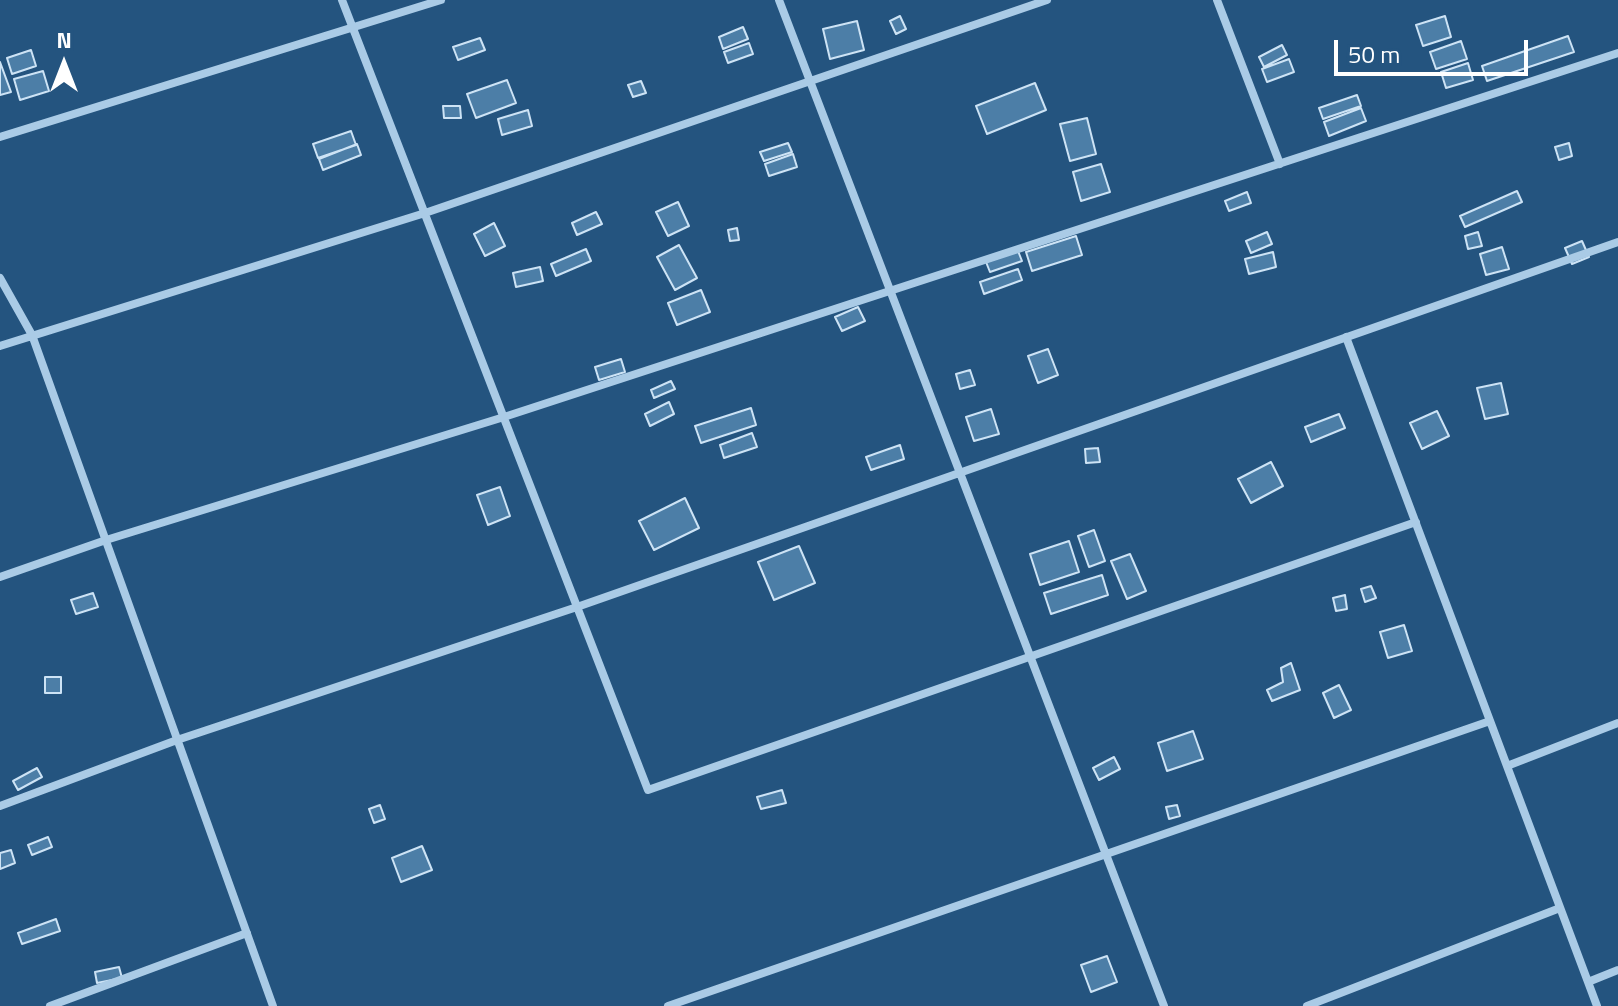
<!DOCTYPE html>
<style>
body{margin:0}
#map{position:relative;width:1618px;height:1006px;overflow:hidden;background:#24547f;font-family:"Titillium Web",sans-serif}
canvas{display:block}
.north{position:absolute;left:24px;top:24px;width:80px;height:80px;-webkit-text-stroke:6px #24547f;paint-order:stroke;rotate:0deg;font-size:22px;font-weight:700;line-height:32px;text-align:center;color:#fff}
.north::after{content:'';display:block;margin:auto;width:28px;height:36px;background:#fff;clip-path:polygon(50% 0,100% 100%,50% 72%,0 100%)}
.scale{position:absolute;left:1334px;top:40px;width:194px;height:36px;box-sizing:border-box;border:4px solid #fff;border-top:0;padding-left:10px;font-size:24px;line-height:28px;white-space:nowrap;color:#fff;-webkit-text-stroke:6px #24547f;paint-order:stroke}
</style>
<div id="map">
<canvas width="1618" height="1006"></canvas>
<div class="north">N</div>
<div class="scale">50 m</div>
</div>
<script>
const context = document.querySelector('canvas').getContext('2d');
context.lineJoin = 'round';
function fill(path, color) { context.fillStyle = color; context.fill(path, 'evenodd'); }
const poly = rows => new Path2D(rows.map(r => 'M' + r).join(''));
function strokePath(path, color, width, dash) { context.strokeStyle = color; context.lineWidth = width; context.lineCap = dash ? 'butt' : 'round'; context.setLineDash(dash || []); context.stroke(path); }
const building = poly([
 [900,16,906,29,896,34,890,21,900,16],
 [1445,16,1451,37,1423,46,1416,25,1445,16],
 [857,21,864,50,830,59,823,29,857,21],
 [743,27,748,39,723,49,719,37,743,27],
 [1568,36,1574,52,1487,81,1482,66,1568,36],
 [480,38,485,50,458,60,453,47,480,38],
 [1461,41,1467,59,1436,69,1430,52,1461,41],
 [749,43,753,54,728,63,724,52,749,43],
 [1282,45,1287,55,1264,67,1259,57,1282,45],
 [31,50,36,66,12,74,7,58,31,50],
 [1289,59,1294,72,1267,82,1262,69,1289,59],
 [0,62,11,92,0,95,0,62],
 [1468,63,1473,80,1446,88,1441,72,1468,63],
 [43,71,49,91,20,100,14,79,43,71],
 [507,80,516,103,476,118,467,94,507,80],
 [641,81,646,93,633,97,628,85,641,81],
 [1035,83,1046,110,987,134,976,106,1035,83],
 [1357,95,1361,106,1323,119,1319,108,1357,95],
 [443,106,460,106,461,118,444,118,443,106],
 [1361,108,1366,121,1329,136,1324,122,1361,108],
 [528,110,532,126,502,135,498,119,528,110],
 [1087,118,1096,154,1070,161,1060,124,1087,118],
 [351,131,356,145,318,158,313,144,351,131],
 [788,143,792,152,764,161,760,152,788,143],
 [1569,143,1572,156,1559,160,1555,147,1569,143],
 [357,144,361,155,323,170,319,159,357,144],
 [793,154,797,167,769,176,765,164,793,154],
 [1101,164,1110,192,1081,201,1073,172,1101,164],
 [1517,191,1522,202,1465,227,1460,216,1517,191],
 [1247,192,1251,203,1229,211,1225,201,1247,192],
 [678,202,689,226,668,236,656,212,678,202],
 [596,212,602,224,577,235,572,223,596,212],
 [494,223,505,246,485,256,474,234,494,223],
 [737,228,739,240,730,241,728,230,737,228],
 [1267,232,1272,244,1251,253,1246,241,1267,232],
 [1478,232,1482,246,1468,249,1465,236,1478,232],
 [1076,236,1082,255,1032,271,1026,252,1076,236],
 [1582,241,1589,257,1572,264,1565,248,1582,241],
 [679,245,697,278,675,290,657,257,679,245],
 [1502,247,1509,269,1486,275,1480,254,1502,247],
 [586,249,591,261,556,276,551,264,586,249],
 [1018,251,1022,261,990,272,986,262,1018,251],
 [1273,252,1276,267,1249,274,1245,259,1273,252],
 [540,267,543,281,516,287,513,273,540,267],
 [1018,269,1022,280,984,294,980,282,1018,269],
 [701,290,710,312,677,325,668,303,701,290],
 [858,307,865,321,842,331,835,317,858,307],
 [1048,349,1058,375,1038,383,1028,356,1048,349],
 [621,359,625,372,599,380,595,367,621,359],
 [970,370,975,385,960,389,956,374,970,370],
 [671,381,675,389,654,398,651,390,671,381],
 [1501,383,1508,414,1485,419,1477,388,1501,383],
 [669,402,674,414,650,426,645,414,669,402],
 [751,408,756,425,701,443,695,426,751,408],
 [991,409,999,434,974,441,966,417,991,409],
 [1437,411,1449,436,1422,449,1410,423,1437,411],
 [1339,414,1345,428,1311,442,1305,427,1339,414],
 [752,433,757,447,724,458,720,445,752,433],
 [900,445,904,459,871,470,866,457,900,445],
 [1098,448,1100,462,1086,463,1085,449,1098,448],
 [1271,462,1283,486,1251,503,1238,479,1271,462],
 [500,487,510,516,488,525,477,495,500,487],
 [685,498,699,528,654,550,639,521,685,498],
 [1094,530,1105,561,1089,567,1078,536,1094,530],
 [1069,541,1079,572,1040,585,1030,554,1069,541],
 [799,546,815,583,774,600,758,562,799,546],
 [1130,554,1146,591,1127,599,1111,561,1130,554],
 [1102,575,1108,595,1051,614,1044,593,1102,575],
 [1371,586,1376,598,1365,602,1361,589,1371,586],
 [93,593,98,607,76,614,71,600,93,593],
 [1345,595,1347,609,1336,611,1333,598,1345,595],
 [1404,625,1412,651,1388,658,1380,632,1404,625],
 [1291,663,1300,690,1272,701,1267,690,1283,682,1281,668,1291,663],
 [45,677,61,677,61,693,45,693,45,677],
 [1339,685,1351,710,1334,718,1323,693,1339,685],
 [1193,731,1203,759,1167,771,1158,743,1193,731],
 [1114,757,1120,769,1099,780,1093,768,1114,757],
 [37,768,42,777,18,790,13,781,37,768],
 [782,790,786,803,761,809,757,797,782,790],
 [380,805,385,819,374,823,369,809,380,805],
 [1177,805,1180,816,1169,819,1166,807,1177,805],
 [48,837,52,847,32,855,28,845,48,837],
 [422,846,432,870,401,882,392,858,422,846],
 [11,850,15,863,0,869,0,853,11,850],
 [56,919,60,931,22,944,18,933,56,919],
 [1107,956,1117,982,1091,992,1081,965,1107,956],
 [119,967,122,978,97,983,95,972,119,967]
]);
fill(building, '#4c7ea7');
strokePath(building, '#cde3f5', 2);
strokePath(poly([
 [342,0,648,790,1416,522],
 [779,0,1164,1006],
 [1217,0,1280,164],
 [0,137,441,0],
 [0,278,32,335,273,1006],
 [1346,337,1597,1006],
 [0,346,425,213,1047,0],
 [0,577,106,540,504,417,1618,53],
 [1507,766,1618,723],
 [0,806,177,740,577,607,1618,242],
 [1588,982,1618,970],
 [50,1006,247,933],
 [668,1006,1490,721],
 [1307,1006,1560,908]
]), '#aacbe6', 8);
</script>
